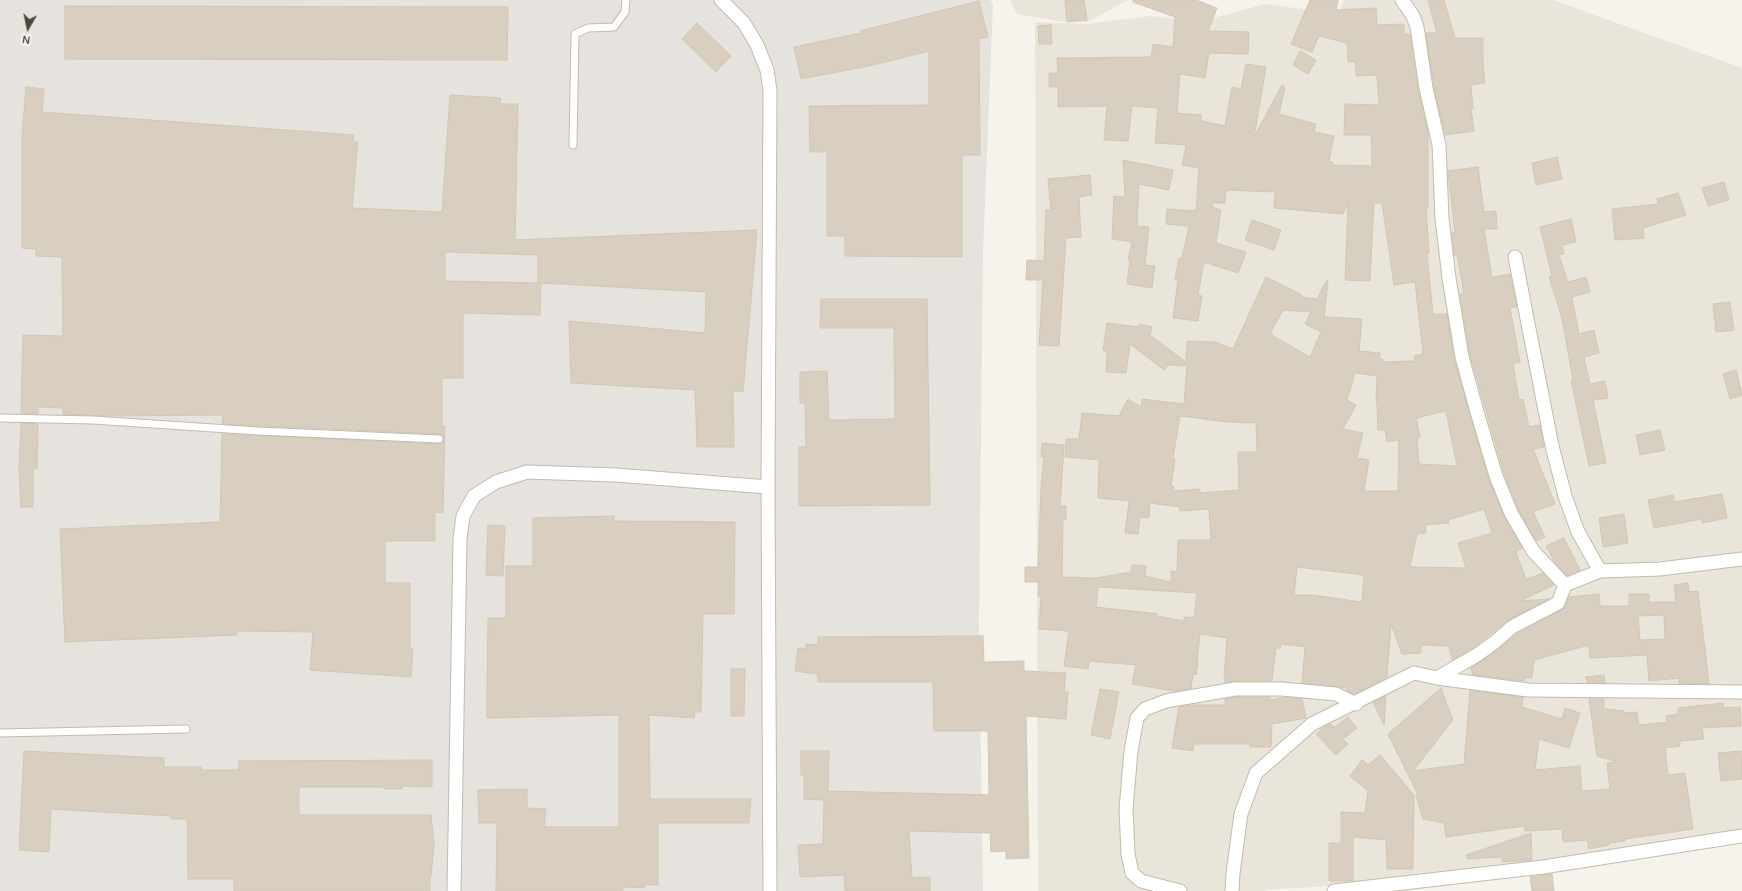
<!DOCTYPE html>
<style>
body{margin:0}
#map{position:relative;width:1742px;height:891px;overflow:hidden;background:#f6f3ec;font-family:Manrope,sans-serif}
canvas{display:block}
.north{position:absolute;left:8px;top:8px;width:40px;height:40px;-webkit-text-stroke:3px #fff;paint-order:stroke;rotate:189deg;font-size:11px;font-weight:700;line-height:16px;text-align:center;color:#4b4439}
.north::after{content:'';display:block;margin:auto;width:14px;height:18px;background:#4b4439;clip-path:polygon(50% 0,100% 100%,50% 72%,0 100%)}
</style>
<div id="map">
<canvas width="1742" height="891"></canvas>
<div class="north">N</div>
</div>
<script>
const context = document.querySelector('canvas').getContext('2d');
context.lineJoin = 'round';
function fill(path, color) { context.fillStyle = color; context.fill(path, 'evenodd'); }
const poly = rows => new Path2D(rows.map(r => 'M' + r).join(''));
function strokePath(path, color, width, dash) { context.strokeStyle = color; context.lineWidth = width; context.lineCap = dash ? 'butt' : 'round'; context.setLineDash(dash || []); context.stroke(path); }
fill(poly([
 [1010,0,1128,0,1087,22,1065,22,1017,14],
 [1344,0,1553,0,1742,68,1742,832,1460,872,1360,884,1267,890,1267,891,1038,891,1035,22,1087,24,1151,16,1199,22,1265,4,1339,14]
]), '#eae5da');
fill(poly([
 [0,0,990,0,993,4,983,251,979,621,983,891,0,891]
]), '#e6e2dd');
const building = poly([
 [1065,0,1084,0,1087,20,1067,22,1065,0],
 [1133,0,1196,0,1217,8,1208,31,1249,32,1248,54,1209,53,1205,78,1180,74,1177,113,1201,115,1201,121,1225,126,1232,87,1241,89,1246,64,1266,67,1254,137,1282,85,1285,87,1279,114,1316,124,1314,132,1334,136,1329,162,1333,162,1332,165,1372,166,1371,135,1344,135,1345,104,1379,105,1377,75,1356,76,1355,61,1348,62,1347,43,1319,36,1312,52,1291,44,1310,0,1338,0,1336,10,1376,8,1377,25,1404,24,1404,34,1410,34,1418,90,1428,132,1428,207,1426,207,1429,253,1427,253,1433,314,1447,314,1454,359,1488,478,1504,516,1522,548,1516,552,1525,576,1527,579,1543,573,1554,585,1520,601,1549,599,1508,620,1473,648,1452,660,1449,646,1421,645,1421,653,1402,654,1391,624,1387,677,1354,694,1347,691,1347,688,1302,683,1305,647,1281,644,1281,648,1276,648,1272,681,1235,681,1225,683,1225,677,1224,677,1227,638,1200,634,1197,662,1198,662,1196,675,1193,674,1191,689,1174,691,1132,684,1136,665,1089,661,1088,669,1064,666,1069,631,1039,629,1041,596,1038,596,1039,582,1025,582,1025,567,1038,567,1041,489,1044,457,1041,457,1042,443,1064,445,1060,506,1066,506,1066,519,1063,519,1062,577,1096,578,1131,572,1132,565,1146,566,1145,576,1171,582,1171,571,1177,572,1178,540,1211,540,1209,509,1180,511,1179,507,1150,503,1149,518,1140,517,1138,534,1125,533,1129,501,1098,498,1099,460,1065,457,1066,439,1079,439,1082,413,1119,416,1128,399,1141,407,1142,399,1184,404,1187,366,1168,365,1164,370,1130,344,1126,373,1106,372,1107,351,1103,350,1107,323,1139,327,1139,324,1152,327,1150,335,1186,362,1187,341,1215,342,1233,349,1266,277,1302,295,1301,297,1317,299,1326,281,1328,281,1324,317,1362,319,1359,351,1380,353,1380,359,1383,359,1383,362,1415,361,1414,356,1423,354,1415,282,1394,285,1382,203,1374,203,1370,281,1345,280,1348,202,1343,214,1274,208,1275,192,1226,190,1225,203,1213,203,1212,207,1221,210,1216,243,1246,252,1238,273,1204,262,1198,295,1202,296,1198,321,1173,318,1178,280,1175,279,1179,258,1182,258,1189,226,1166,224,1167,209,1196,211,1199,168,1182,165,1186,145,1155,143,1158,108,1132,106,1128,141,1104,140,1107,106,1058,107,1058,87,1049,87,1049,73,1058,73,1057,58,1151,57,1153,44,1173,47,1175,17,1133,2,1133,0],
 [1283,310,1311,312,1305,324,1321,332,1310,357,1270,334,1283,310],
 [1355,373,1377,376,1376,402,1377,402,1378,430,1385,430,1387,442,1399,440,1398,491,1364,491,1369,460,1357,458,1363,433,1343,429,1356,405,1347,400,1355,373],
 [1446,411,1457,466,1419,464,1417,438,1420,437,1416,418,1446,411],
 [1180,416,1228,422,1256,423,1257,452,1238,452,1239,490,1200,493,1200,489,1174,491,1174,487,1171,486,1175,459,1173,458,1180,416],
 [1484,509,1492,533,1458,543,1466,568,1410,567,1417,534,1426,533,1425,525,1449,523,1448,520,1484,509],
 [1297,567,1364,575,1362,602,1313,595,1294,595,1297,567],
 [1098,587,1197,593,1194,618,1184,617,1184,621,1157,616,1158,614,1096,607,1098,587],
 [1428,0,1444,0,1455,38,1483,38,1483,63,1485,83,1471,85,1473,109,1471,109,1474,131,1445,135,1434,87,1426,33,1437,33,1428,0],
 [979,1,988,37,979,39,980,155,962,155,962,257,845,256,845,236,827,236,827,152,810,152,809,106,929,105,929,51,869,66,801,79,794,47,861,33,860,31,979,1],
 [65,6,508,7,507,60,65,59,65,6],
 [697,23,731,56,716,72,682,39,697,23],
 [1051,25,1052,44,1039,44,1038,26,1051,25],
 [1300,51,1316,60,1308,74,1293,65,1300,51],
 [26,87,44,89,42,112,354,135,353,142,358,142,352,208,442,212,450,95,501,98,500,104,518,104,515,240,757,230,743,392,733,391,734,447,697,447,695,390,571,383,569,321,705,333,706,292,541,283,540,315,463,313,463,378,442,378,442,426,445,426,443,513,435,512,435,541,385,541,385,583,410,583,410,649,413,649,411,677,310,670,313,632,237,631,237,635,65,642,60,529,220,522,222,434,439,444,443,442,444,439,442,435,439,434,222,424,223,415,105,416,63,414,63,408,38,407,38,414,21,413,23,335,63,336,62,257,36,256,36,249,22,248,22,137,26,87],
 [445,252,538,255,538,283,445,281,445,252],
 [1557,157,1562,179,1536,185,1532,163,1557,157],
 [1123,160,1173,170,1169,190,1139,184,1137,226,1149,227,1145,265,1155,266,1152,288,1127,284,1130,260,1128,260,1132,242,1112,239,1114,196,1125,197,1123,160],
 [1478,167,1484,212,1496,211,1497,229,1484,229,1492,277,1510,274,1517,307,1510,308,1520,362,1513,364,1519,400,1523,399,1529,427,1540,425,1544,447,1533,449,1555,504,1533,512,1545,537,1536,541,1518,509,1504,473,1470,355,1460,294,1464,293,1457,255,1454,255,1452,233,1455,233,1448,171,1478,167],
 [1090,175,1092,195,1079,197,1081,237,1066,238,1059,346,1039,345,1043,280,1026,280,1027,260,1044,261,1046,210,1051,210,1048,179,1090,175],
 [1724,182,1729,200,1708,206,1702,188,1724,182],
 [1678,193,1686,215,1643,228,1644,238,1615,240,1612,209,1658,204,1657,199,1678,193],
 [1571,219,1576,242,1562,245,1564,254,1559,255,1568,282,1586,277,1590,292,1572,297,1579,334,1594,330,1599,353,1584,357,1590,384,1605,381,1608,398,1593,400,1606,463,1589,466,1571,380,1573,380,1562,318,1549,277,1552,276,1540,227,1571,219],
 [1252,220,1281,230,1274,250,1245,240,1252,220],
 [821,299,927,299,930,505,799,506,799,447,806,447,805,403,800,403,800,372,827,371,829,420,895,419,894,328,820,328,821,299],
 [1730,302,1734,330,1716,332,1713,304,1730,302],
 [1736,370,1742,395,1730,399,1723,374,1736,370],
 [21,423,38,424,37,469,33,469,33,507,21,507,19,469,21,423],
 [1660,430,1665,450,1640,455,1636,435,1660,430],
 [1722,494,1727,518,1702,523,1702,519,1654,528,1648,500,1673,495,1674,502,1722,494],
 [1624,514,1628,543,1603,547,1599,518,1624,514],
 [614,516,614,521,735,522,734,614,703,614,701,712,695,712,694,718,649,715,650,799,751,799,749,823,658,823,658,885,644,885,644,888,623,887,623,891,496,891,497,823,479,823,478,790,527,789,527,808,546,809,544,827,619,827,619,715,487,718,487,695,488,618,506,618,506,566,533,566,533,518,614,516],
 [488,525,505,526,503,576,486,575,488,525],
 [1564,538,1580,570,1567,576,1554,561,1546,546,1564,538],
 [1688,583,1689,592,1698,591,1709,684,1679,683,1679,678,1649,681,1647,655,1590,658,1589,645,1534,660,1532,678,1525,677,1524,681,1473,675,1471,668,1500,648,1517,634,1562,610,1565,606,1569,597,1599,594,1600,606,1629,606,1629,594,1649,594,1649,602,1676,602,1674,585,1688,583],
 [1664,615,1665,639,1640,640,1638,616,1664,615],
 [983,636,984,662,1024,661,1024,671,1066,673,1064,692,1068,692,1066,719,1026,716,1029,858,1006,859,1006,851,991,852,990,833,909,831,912,878,930,877,930,891,845,891,844,875,800,877,798,845,823,844,824,800,804,799,804,775,801,775,801,751,829,751,828,791,989,795,988,731,934,731,933,682,818,682,818,674,795,671,798,648,806,649,806,644,818,645,818,637,983,636],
 [731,669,745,669,744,716,731,716,731,669],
 [1604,675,1605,683,1587,683,1586,677,1604,675],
 [1441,688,1453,720,1413,771,1464,764,1470,690,1523,697,1522,707,1562,719,1565,708,1580,713,1569,748,1539,739,1535,770,1580,766,1582,791,1610,789,1607,763,1617,762,1597,756,1589,699,1604,699,1604,709,1624,711,1624,713,1637,712,1639,725,1667,722,1666,716,1678,714,1678,708,1723,703,1723,708,1740,707,1741,726,1702,728,1704,739,1680,741,1680,746,1665,748,1668,775,1685,773,1693,829,1625,839,1625,841,1609,843,1609,845,1589,849,1587,840,1563,842,1562,829,1525,831,1524,826,1446,837,1444,823,1423,819,1416,796,1418,795,1388,734,1441,688],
 [1100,689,1119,692,1110,739,1091,735,1100,689],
 [1386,696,1384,725,1373,702,1386,696],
 [1236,697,1270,697,1270,700,1286,697,1302,699,1306,718,1272,724,1271,747,1250,747,1250,744,1194,744,1193,751,1172,748,1179,707,1191,705,1225,705,1225,699,1236,697],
 [1348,717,1357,728,1343,739,1348,744,1336,755,1316,734,1323,728,1331,724,1334,728,1348,717],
 [24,751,164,758,164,767,201,767,201,770,239,770,239,761,432,760,432,787,402,786,402,789,384,789,384,787,299,787,299,815,431,815,434,845,431,876,430,876,430,891,234,891,234,879,188,879,187,819,171,819,171,816,51,809,49,852,19,850,24,751],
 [1741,751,1742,779,1721,781,1718,753,1741,751],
 [1380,755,1414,795,1413,869,1387,869,1386,840,1353,837,1353,881,1329,881,1329,843,1341,843,1341,812,1365,813,1368,791,1350,776,1362,760,1368,765,1380,755],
 [1531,833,1532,860,1502,862,1502,857,1467,859,1466,855,1531,833],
 [1552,874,1554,891,1532,891,1530,877,1552,874]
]);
fill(building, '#d8cfc1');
strokePath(building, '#d3c7b4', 1);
const service = poly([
 [573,145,575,34,588,28,614,27,625,12,626,0],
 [0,418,93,420,258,431,439,439],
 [0,733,186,729]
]);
const minor = poly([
 [721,0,744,23,757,45,767,70,770,91,768,487,770,891],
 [1402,0,1413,16,1417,27,1426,88,1439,145,1442,218,1449,278,1462,357,1477,412,1496,476,1511,513,1533,551,1565,585],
 [1515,257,1552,446,1565,496,1578,532,1600,571],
 [1437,678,1528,690,1742,692],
 [454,891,460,539,463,516,474,496,496,482,527,472,616,475,768,487],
 [1180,891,1141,881,1132,873,1128,854,1126,809,1131,751,1137,718,1145,709,1166,701,1235,689,1282,689,1336,694,1356,704],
 [1232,891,1233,873,1241,814,1256,773,1312,724,1414,673,1437,678,1477,655,1495,642,1512,627,1558,603,1565,585,1600,571,1660,569,1742,559],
 [1334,891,1543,867,1742,836]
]);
strokePath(service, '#c2bbae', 9);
strokePath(minor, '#c2bbae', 15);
strokePath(service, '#fff', 7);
strokePath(minor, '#fff', 13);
</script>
